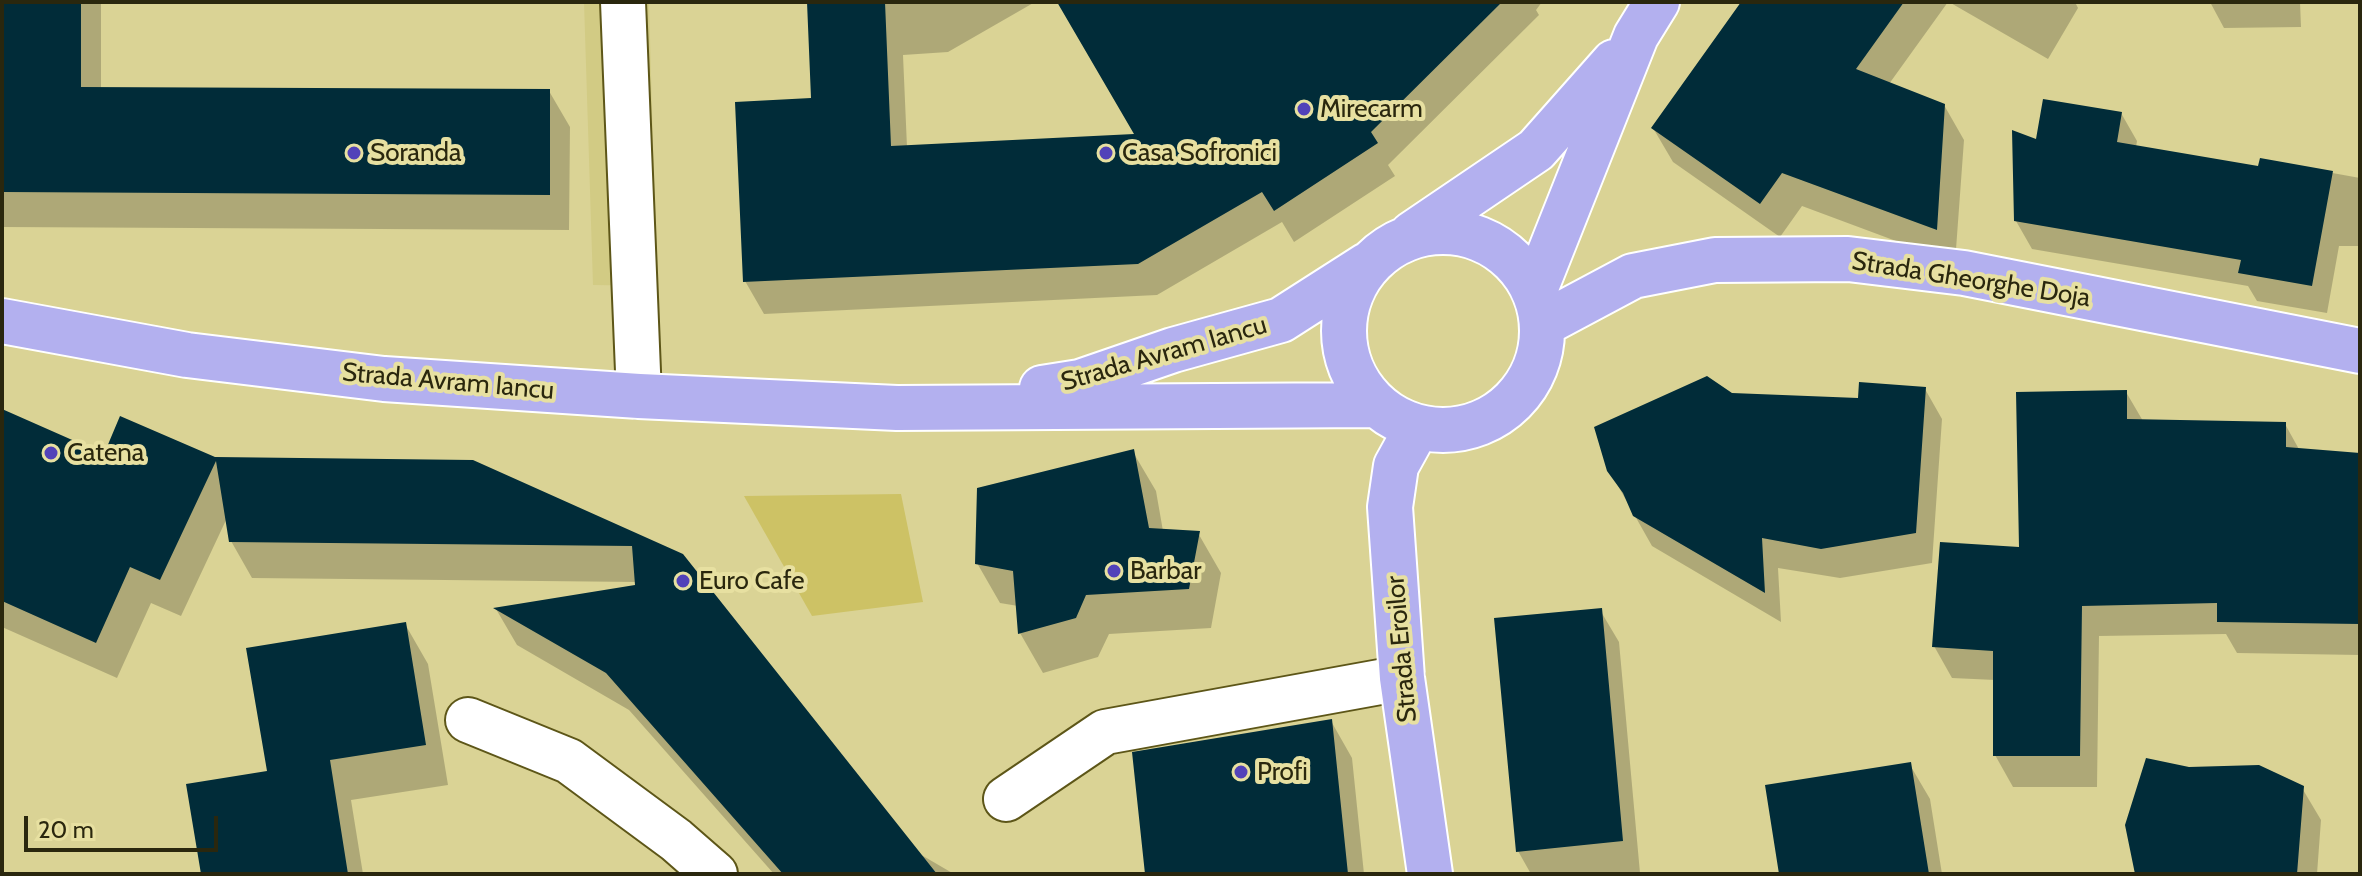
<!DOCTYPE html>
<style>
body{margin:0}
#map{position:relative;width:2362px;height:876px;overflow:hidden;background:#dad395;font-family:Cabin,sans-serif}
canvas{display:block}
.frame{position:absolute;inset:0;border:4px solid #2a270e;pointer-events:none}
.scale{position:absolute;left:24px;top:816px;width:194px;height:36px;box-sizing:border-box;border:4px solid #2a270e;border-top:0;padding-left:10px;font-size:24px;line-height:28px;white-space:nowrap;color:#2a270e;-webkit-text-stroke:6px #e7e0a1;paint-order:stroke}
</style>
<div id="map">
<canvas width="2362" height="876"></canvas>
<div class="frame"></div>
<div class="scale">20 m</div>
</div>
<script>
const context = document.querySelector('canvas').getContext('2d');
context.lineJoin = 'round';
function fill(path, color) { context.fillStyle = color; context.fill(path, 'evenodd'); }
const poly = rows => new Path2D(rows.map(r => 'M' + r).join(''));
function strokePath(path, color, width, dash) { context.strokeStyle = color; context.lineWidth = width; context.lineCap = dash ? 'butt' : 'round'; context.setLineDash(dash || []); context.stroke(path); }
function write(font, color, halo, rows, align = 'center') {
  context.font = font + ' Cabin,sans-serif'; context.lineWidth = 8; context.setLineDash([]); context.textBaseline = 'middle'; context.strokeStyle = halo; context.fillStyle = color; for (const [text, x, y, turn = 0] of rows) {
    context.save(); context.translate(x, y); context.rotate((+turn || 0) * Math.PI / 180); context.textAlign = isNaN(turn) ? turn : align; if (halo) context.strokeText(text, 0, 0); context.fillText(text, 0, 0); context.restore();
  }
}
fill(poly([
 [584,2,649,2,657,286,593,285]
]), '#d2cb84');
fill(poly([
 [901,494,923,602,812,616,744,496]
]), '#cdc265');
fill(poly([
 [2,2,101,2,101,89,549,91,570,127,569,230,2,227],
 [809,2,1035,2,948,52,903,55,907,147,1137,136,1059,2,1542,2,1536,10,1539,15,1388,165,1395,176,1294,242,1282,222,1157,295,764,314,745,281,813,100],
 [1743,2,1948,2,1889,84,1944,105,1964,140,1955,263,1802,206,1780,237,1673,162,1653,128],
 [1949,2,2075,2,2078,8,2048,59],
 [2210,2,2300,2,2301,27,2224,28],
 [2121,113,2137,141,2136,147,2260,169,2261,160,2360,178,2360,246,2339,246,2327,313,2257,301,2248,286,2032,249,2016,221,2038,142],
 [1925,389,1942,419,1932,563,1840,578,1778,568,1781,622,1652,546,1609,470,1731,395,1860,400],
 [2126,392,2143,421,2285,424,2300,451,2360,455,2360,655,2237,653,2226,634,2099,636,2097,787,2013,787,1995,755,1995,680,1952,678,1934,646,2021,549],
 [2,441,105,456,215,459,682,556,918,853,954,874,774,874,629,710,517,645,496,609,637,587,637,582,252,578,231,541,227,518,181,616,151,603,117,678,2,627],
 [1133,452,1156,491,1163,531,1198,533,1221,573,1211,628,1109,634,1098,657,1043,673,1020,633,1018,606,1000,603,977,563],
 [1600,610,1619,642,1640,873,1531,874,1518,851],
 [405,624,428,664,448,785,351,800,363,874,203,874,269,773],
 [1331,721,1352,758,1364,874,1147,874],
 [1910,765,1930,799,1942,874,1781,874],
 [2302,788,2321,820,2317,874,2137,874]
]), '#0003');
fill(poly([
 [2,2,81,2,81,87,550,89,550,195,2,192],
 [807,2,885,2,891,146,1134,134,1057,2,1502,2,1371,132,1378,143,1274,211,1262,192,1138,264,743,282,735,102,811,98],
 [1741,2,1904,2,1856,69,1945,104,1937,230,1782,173,1760,204,1651,128],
 [2043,99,2122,112,2117,142,2258,166,2260,158,2333,171,2312,286,2238,273,2241,260,2014,221,2012,130,2036,139],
 [1707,376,1732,393,1858,398,1859,382,1926,387,1916,533,1821,549,1762,538,1765,593,1633,516,1623,493,1607,471,1594,427],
 [2127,390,2127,419,2286,422,2286,447,2360,453,2360,624,2217,622,2217,603,2082,606,2080,756,1993,756,1993,651,1932,647,1940,542,2019,547,2016,392],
 [2,409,104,454,120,416,215,457,473,460,683,554,937,874,783,874,606,673,493,608,635,585,632,546,229,542,216,461,160,580,130,567,96,643,2,601],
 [1134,449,1149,528,1200,531,1189,589,1086,595,1076,618,1018,634,1013,571,975,564,977,488],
 [1602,608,1623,841,1516,852,1494,618],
 [406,622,426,745,330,760,348,874,201,874,186,784,267,771,246,648],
 [1332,719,1348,874,1145,874,1132,752],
 [2146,758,2189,767,2259,765,2304,786,2297,874,2135,874,2125,825],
 [1911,762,1929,874,1779,874,1765,785]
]), '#012c39');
const minor = poly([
 [623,2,639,396],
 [468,720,569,761,676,840,715,874],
 [1006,799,1105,732,1402,678]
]);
const major = poly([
 '1344 331a99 99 0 1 1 198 0a99 99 0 1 1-198 0Z',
 [1412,234,1536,150,1614,62],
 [1535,290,1636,36,1657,2],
 [2,321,187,355,384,379,639,396,897,408,1374,405],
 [1543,324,1633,276,1715,260,1848,259,1964,273,2360,351],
 [1042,388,1080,382,1173,350,1281,320,1367,265],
 [1417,428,1396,466,1390,507,1402,678,1430,874]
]);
strokePath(minor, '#5d5618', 48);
strokePath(major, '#fff', 48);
strokePath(minor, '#fff', 44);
strokePath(major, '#b3b0ef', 44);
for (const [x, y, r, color] of [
 [1304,109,8,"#5242b9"],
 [354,153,8,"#5242b9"],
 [1106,153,8,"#5242b9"],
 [51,453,8,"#5242b9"],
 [1114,571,8,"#5242b9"],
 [683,581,8,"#5242b9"],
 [1241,772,8,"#5242b9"]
]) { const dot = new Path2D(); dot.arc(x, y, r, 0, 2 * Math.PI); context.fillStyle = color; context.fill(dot); strokePath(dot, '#e7e0a1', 3); }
write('26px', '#2a270e', '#e7e0a1', [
 ["Mirecarm",1320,109],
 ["Soranda",370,153],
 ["Casa Sofronici",1122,153],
 ["Catena",67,453],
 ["Barbar",1130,571],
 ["Euro Cafe",699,581],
 ["Profi",1257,772]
], 'left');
write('26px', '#2a270e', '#e7e0a1', [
 ["Strada Gheorghe Doja",1971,280,9],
 ["Strada Avram Iancu",1164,354,-16],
 ["Strada Avram Iancu",448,382,5],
 ["Strada Eroilor",1402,649,-95]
]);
</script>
